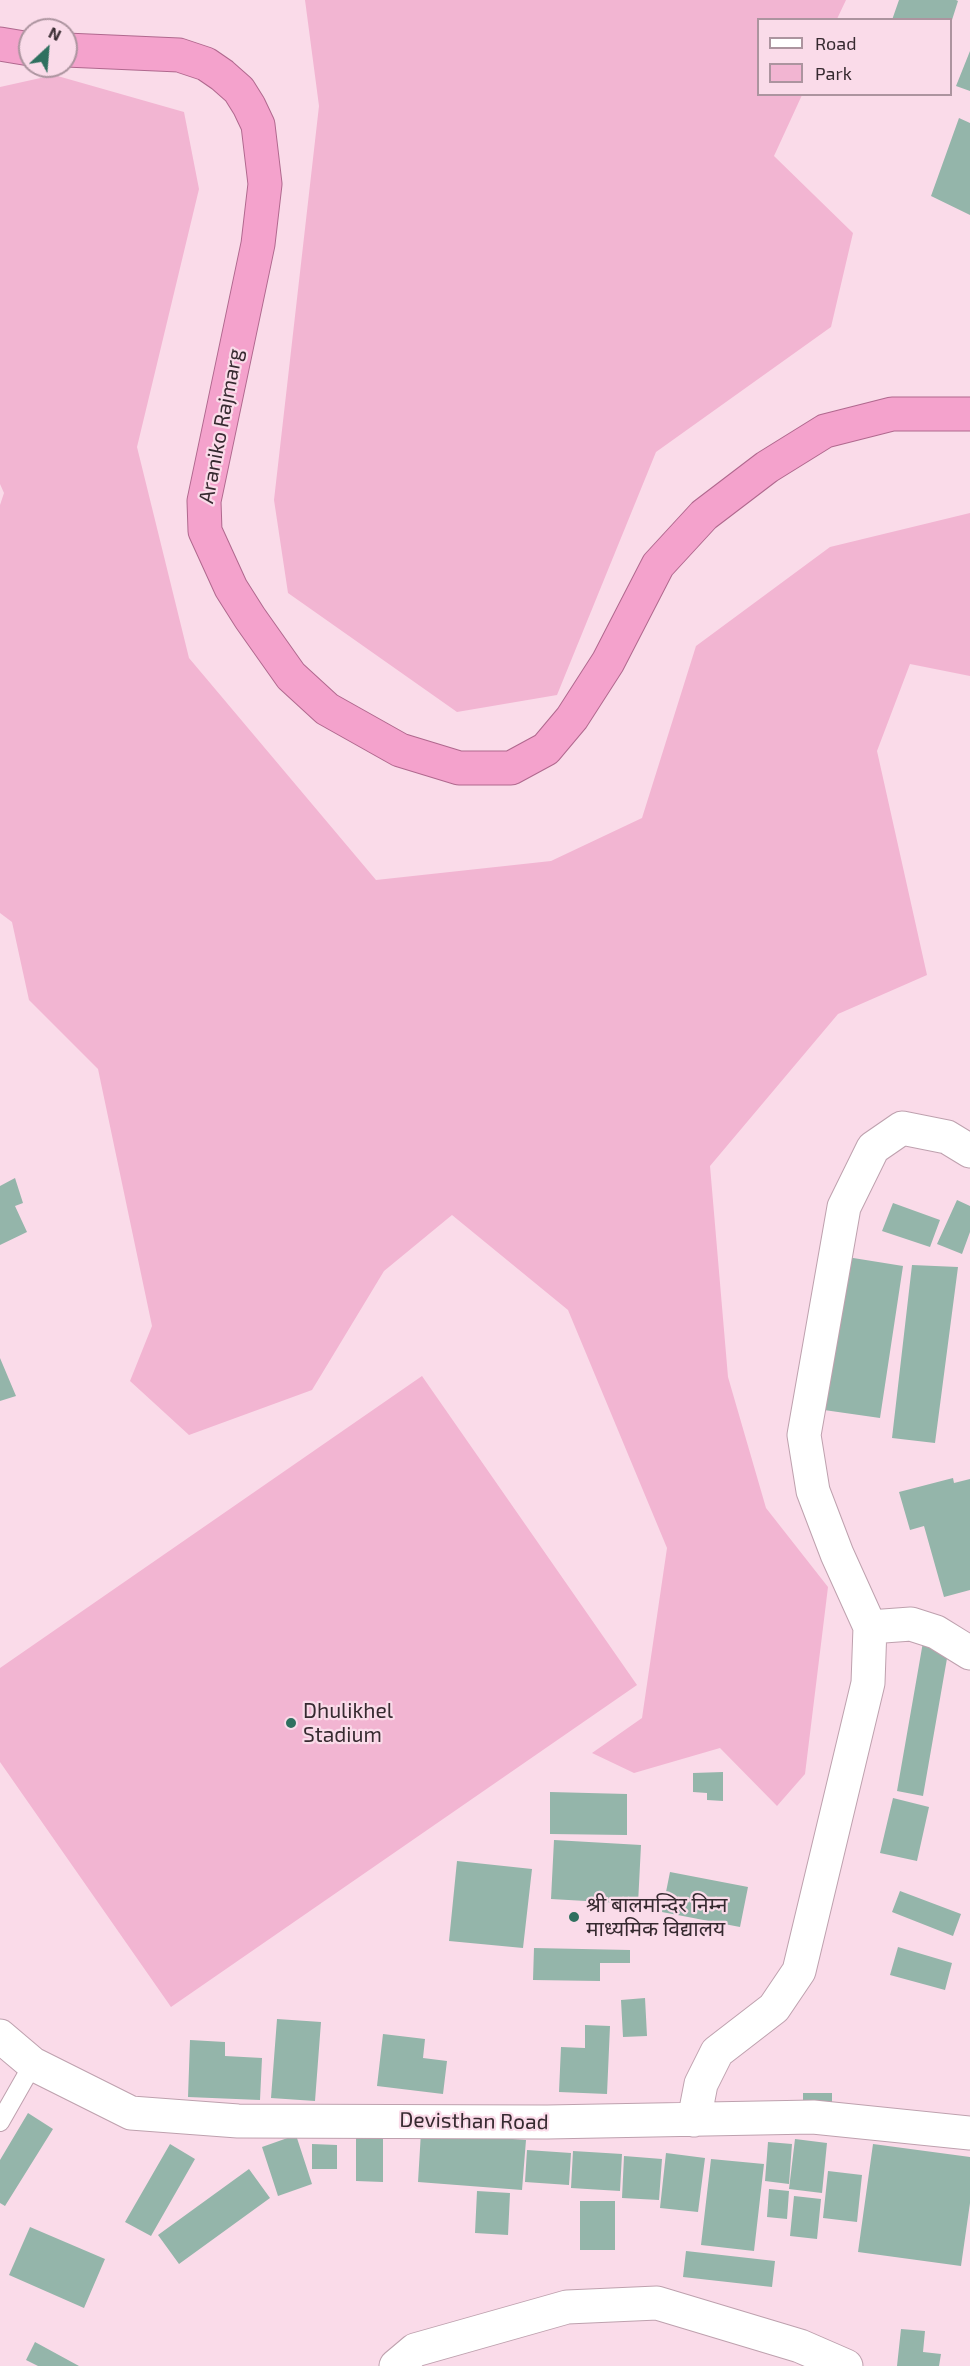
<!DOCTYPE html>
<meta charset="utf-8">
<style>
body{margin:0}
#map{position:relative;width:970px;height:2366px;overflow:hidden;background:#fadbe9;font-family:"Exo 2",sans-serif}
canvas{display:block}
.legend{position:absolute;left:757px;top:18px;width:195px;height:78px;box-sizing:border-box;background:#fadbe9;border:2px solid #ac949f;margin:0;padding:8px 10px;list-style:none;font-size:18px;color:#362a30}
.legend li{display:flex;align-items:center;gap:12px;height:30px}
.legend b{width:30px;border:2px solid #ac949f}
.north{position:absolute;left:18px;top:18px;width:60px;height:60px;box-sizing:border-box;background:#fadbe9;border:2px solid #ac949f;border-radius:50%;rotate:26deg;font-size:16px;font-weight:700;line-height:24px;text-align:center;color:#362a30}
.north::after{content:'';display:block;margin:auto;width:21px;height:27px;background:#2f705f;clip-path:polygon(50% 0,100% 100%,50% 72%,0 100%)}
</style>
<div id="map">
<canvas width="970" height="2366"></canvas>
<ul class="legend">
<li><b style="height:8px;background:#fff"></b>Road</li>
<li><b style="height:16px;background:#f2b5d2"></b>Park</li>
</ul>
<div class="north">N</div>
</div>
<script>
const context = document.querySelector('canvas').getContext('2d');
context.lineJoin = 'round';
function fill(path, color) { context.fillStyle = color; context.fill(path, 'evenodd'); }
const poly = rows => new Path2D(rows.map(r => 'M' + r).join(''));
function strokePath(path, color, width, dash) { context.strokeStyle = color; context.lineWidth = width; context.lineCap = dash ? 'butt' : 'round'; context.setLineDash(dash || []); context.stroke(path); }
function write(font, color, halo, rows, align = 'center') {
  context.font = font + ' "Exo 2","Noto Sans Devanagari",sans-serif'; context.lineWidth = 4.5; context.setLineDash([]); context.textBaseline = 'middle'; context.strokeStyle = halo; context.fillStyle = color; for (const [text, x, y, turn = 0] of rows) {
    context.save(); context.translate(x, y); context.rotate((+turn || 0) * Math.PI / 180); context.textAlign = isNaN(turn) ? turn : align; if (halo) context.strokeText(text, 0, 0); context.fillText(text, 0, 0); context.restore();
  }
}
fill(poly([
 [305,0,846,0,837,19,758,20,758,94,802,95,774,156,853,233,831,327,656,452,557,695,457,712,288,593,274,500,319,106],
 [54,75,184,112,199,189,137,447,189,658,376,880,551,861,642,818,696,646,830,547,970,513,970,676,910,664,877,751,927,975,838,1014,710,1166,728,1377,766,1508,828,1587,805,1774,777,1806,720,1748,634,1773,592,1753,642,1718,667,1548,568,1310,452,1215,384,1271,312,1390,189,1435,130,1381,152,1326,98,1069,29,1000,12,922,0,913,0,505,4,493,0,484,0,87],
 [422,1376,637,1685,171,2007,0,1762,0,1668]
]), '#f2b5d2');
fill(poly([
 [899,0,956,0,958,1,952,20,892,20],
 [970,51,970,91,956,86],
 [959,118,970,123,970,215,931,196],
 [15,1178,23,1203,15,1206,27,1232,0,1245,0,1186],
 [957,1200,970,1206,970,1232,962,1254,937,1244],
 [893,1203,940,1220,930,1247,882,1231],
 [847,1257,903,1266,880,1418,824,1410],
 [912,1265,958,1267,935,1443,892,1438],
 [0,1358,16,1396,0,1401],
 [953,1478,954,1483,970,1479,970,1590,944,1597,924,1526,910,1530,899,1492],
 [923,1642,949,1647,923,1796,897,1791],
 [723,1772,723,1801,707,1800,707,1793,693,1792,693,1773],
 [550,1792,627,1794,627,1835,550,1834],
 [893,1798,929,1807,917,1861,880,1853],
 [554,1840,641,1845,638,1904,551,1899],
 [457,1861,532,1869,523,1948,449,1941],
 [670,1872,748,1887,740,1927,662,1912],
 [900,1891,961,1914,953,1936,892,1912],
 [898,1947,952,1963,945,1990,890,1975],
 [534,1948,630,1950,630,1963,600,1963,600,1981,533,1980],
 [645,1998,647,2036,623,2037,621,2000],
 [277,2019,321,2022,315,2101,271,2098],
 [585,2025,610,2026,607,2094,559,2092,561,2047,585,2048],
 [383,2034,425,2039,423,2058,447,2061,443,2094,377,2086],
 [190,2040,225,2042,225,2056,262,2058,260,2100,188,2097],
 [803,2093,832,2093,832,2106,803,2106],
 [28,2113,53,2129,5,2206,0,2203,0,2160],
 [421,2132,526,2140,522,2190,418,2182],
 [356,2133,383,2134,383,2182,356,2181],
 [296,2135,312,2184,278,2196,262,2147],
 [795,2139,827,2143,822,2193,789,2189],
 [768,2142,792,2144,789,2184,765,2181],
 [170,2144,195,2159,151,2236,125,2222],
 [312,2144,337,2145,337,2169,312,2169],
 [873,2144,970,2157,970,2203,961,2266,858,2252],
 [527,2150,571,2153,569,2185,525,2182],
 [573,2151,622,2154,620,2191,571,2188],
 [666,2153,705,2158,698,2212,660,2208],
 [624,2156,662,2159,659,2200,622,2198],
 [711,2159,764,2164,754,2251,701,2245],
 [249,2169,270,2198,179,2264,158,2235],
 [828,2171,862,2175,857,2222,823,2218],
 [769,2189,789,2191,787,2219,767,2217],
 [477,2191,510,2193,508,2235,475,2233],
 [794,2196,821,2199,817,2239,790,2236],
 [580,2201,615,2201,615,2250,580,2250],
 [30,2227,105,2259,84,2308,9,2275],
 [686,2251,775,2261,772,2287,683,2277],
 [901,2329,925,2331,923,2352,941,2354,939,2366,897,2366],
 [35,2342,79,2366,38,2366,26,2360]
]), '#94b5aa');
const service = poly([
 [0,2122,33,2064]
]);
const minor = poly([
 [870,1627,911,1624,936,1632,970,1653],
 [0,2036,33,2064,131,2113,238,2121,547,2122,813,2117,970,2133],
 [694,2120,701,2084,717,2052,774,2008,799,1971,868,1683,870,1627,837,1554,813,1491,804,1435,844,1207,873,1148,902,1128,947,1137,970,1151],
 [396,2366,415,2350,567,2307,657,2303,800,2346,846,2366]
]);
const trunk = poly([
 [0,44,30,49],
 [66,50,179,55,206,64,222,75,239,90,249,106,258,125,265,184,258,244,204,501,205,531,231,588,250,618,291,676,327,709,400,750,459,768,511,768,546,749,572,718,608,662,658,565,704,515,767,467,825,431,892,414,970,414]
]);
strokePath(service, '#bea1ae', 20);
strokePath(minor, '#bea1ae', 35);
strokePath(trunk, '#b0688e', 35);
strokePath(service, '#fff', 18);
strokePath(minor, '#fff', 33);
strokePath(trunk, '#f4a2cc', 33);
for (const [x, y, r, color] of [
 [291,1723,6,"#2f705f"],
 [574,1917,6,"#2f705f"]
]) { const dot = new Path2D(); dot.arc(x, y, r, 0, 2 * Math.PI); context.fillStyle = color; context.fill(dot); strokePath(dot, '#fadbe9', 2); }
write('21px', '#362a30', '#fadbe9', [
 ["Araniko Rajmarg",221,426,-79],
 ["Devisthan Road",474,2121,1]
]);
write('21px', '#362a30', '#fadbe9', [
 ["Dhulikhel",303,1711],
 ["Stadium",303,1735],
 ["श्री बालमन्दिर निम्न",586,1905],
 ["माध्यमिक विद्यालय",586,1929]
], 'left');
</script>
